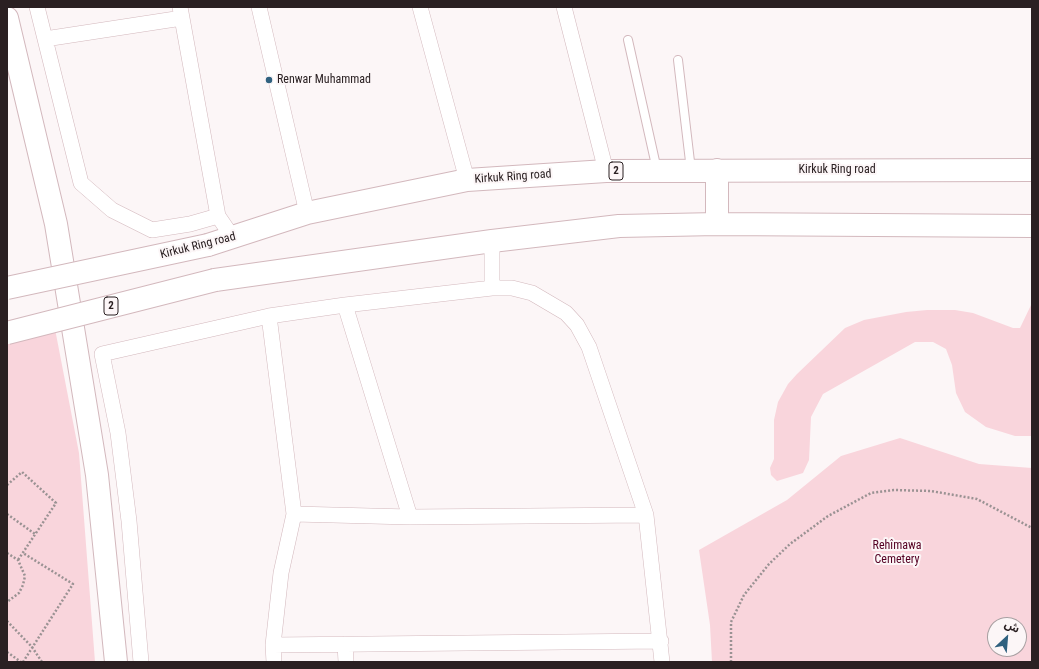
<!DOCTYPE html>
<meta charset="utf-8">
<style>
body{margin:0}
#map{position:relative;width:1039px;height:669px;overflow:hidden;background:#fcf6f7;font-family:"Roboto Condensed","Noto Sans Arabic",sans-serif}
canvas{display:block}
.frame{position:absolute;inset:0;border:8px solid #2a2022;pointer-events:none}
.north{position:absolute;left:987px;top:617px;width:40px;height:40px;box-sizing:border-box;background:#fcf6f7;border:1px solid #a8a0a2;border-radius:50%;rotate:26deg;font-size:11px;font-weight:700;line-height:16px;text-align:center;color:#2a2022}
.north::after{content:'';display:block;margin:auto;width:14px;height:18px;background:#30617f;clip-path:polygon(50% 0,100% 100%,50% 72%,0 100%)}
</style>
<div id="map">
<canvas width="1039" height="669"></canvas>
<div class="frame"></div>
<div class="north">ش</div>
</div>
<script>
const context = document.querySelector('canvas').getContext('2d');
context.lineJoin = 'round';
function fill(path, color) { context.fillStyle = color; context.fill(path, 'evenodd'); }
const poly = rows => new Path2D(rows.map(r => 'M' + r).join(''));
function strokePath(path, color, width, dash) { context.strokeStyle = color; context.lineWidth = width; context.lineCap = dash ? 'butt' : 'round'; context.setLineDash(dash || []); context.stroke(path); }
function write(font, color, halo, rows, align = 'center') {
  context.font = font + ' "Roboto Condensed",sans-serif'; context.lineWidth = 4; context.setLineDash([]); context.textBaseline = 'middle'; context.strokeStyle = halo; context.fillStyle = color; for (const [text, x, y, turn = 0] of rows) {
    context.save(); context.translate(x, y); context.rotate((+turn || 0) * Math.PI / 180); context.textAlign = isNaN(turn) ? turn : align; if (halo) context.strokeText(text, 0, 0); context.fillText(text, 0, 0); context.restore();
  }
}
fill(poly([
 [1032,303,1032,436,1015,436,986,427,965,412,956,393,952,365,946,349,933,342,915,342,823,394,811,417,809,460,803,473,777,481,771,475,770,468,774,459,774,420,778,402,788,384,797,374,845,328,864,320,906,312,927,310,955,310,973,313,1013,328,1020,328],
 [55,329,79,453,95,662,7,662,7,344],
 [900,438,979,464,1032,468,1032,662,712,662,710,625,699,550,787,500,841,456],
 [995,625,1019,625,1019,649,995,649]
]), '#f9d5dc');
const lane = poly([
 [628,40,657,170],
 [678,60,691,170]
]);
const street = poly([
 [37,7,81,183,112,210,152,230,190,224,218,216],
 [180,7,218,216,233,238],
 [259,7,307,213],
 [420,7,467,180],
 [564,7,606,171],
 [45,39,182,18],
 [492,241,492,288],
 [345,305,410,517],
 [269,316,294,514,281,573,273,645,274,662],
 [294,514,410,517,646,515],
 [345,644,346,662],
 [273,645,661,641],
 [141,662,129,521,118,433,102,354,269,316,345,305,492,288,512,288,532,293,566,313,577,325,589,347,646,515,662,662]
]);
const highway = poly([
 [7,18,56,224,97,475,116,662],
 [717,170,717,224],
 [208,245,307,213,467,180,606,171,1032,170],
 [215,280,492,241,619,226,717,224,1032,226]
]);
strokePath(lane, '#d3b8bd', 10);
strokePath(street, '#d3b8bd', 16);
strokePath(highway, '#d3b8bd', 24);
strokePath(poly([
 [7,485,22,472,56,503,18,560],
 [7,514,35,534],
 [7,553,18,560,25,576,23,585,19,593,7,602],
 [7,621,32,647,42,662],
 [7,652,21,662],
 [23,662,73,584,23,553],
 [731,662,731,622,744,595,769,564,790,544,828,516,871,493,894,490,931,491,977,499,1032,528]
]), '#9a9293', 2.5, [2, 2]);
strokePath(lane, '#fff', 8);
strokePath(street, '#fff', 15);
strokePath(highway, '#fff', 22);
const highwayBridge = poly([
 [7,288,208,245],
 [7,333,215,280]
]);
strokePath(highwayBridge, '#d3b8bd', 24, []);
strokePath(highwayBridge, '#fff', 22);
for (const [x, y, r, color] of [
 [269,80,4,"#30617f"]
]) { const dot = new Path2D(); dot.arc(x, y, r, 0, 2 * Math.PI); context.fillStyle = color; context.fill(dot); strokePath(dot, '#fcf6f7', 1.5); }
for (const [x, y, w] of [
 [616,171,14],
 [111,306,14]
]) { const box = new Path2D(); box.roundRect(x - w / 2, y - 9, w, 18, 3); context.fillStyle = '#fcf6f7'; context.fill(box); strokePath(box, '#2a2022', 1); }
write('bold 11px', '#2a2022', null, [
 ["2",616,171],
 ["2",111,306]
]);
write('12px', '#2a2022', '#fcf6f7', [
 ["Renwar Muhammad",277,80]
], 'left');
write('12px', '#2a2022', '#fcf6f7', [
 ["Kirkuk Ring road",837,170],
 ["Kirkuk Ring road",513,177,-4],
 ["Kirkuk Ring road",198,246,-14]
]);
write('12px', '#540023', '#fcf6f7', [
 ["Rehîmawa",897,546],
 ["Cemetery",897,560]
]);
</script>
